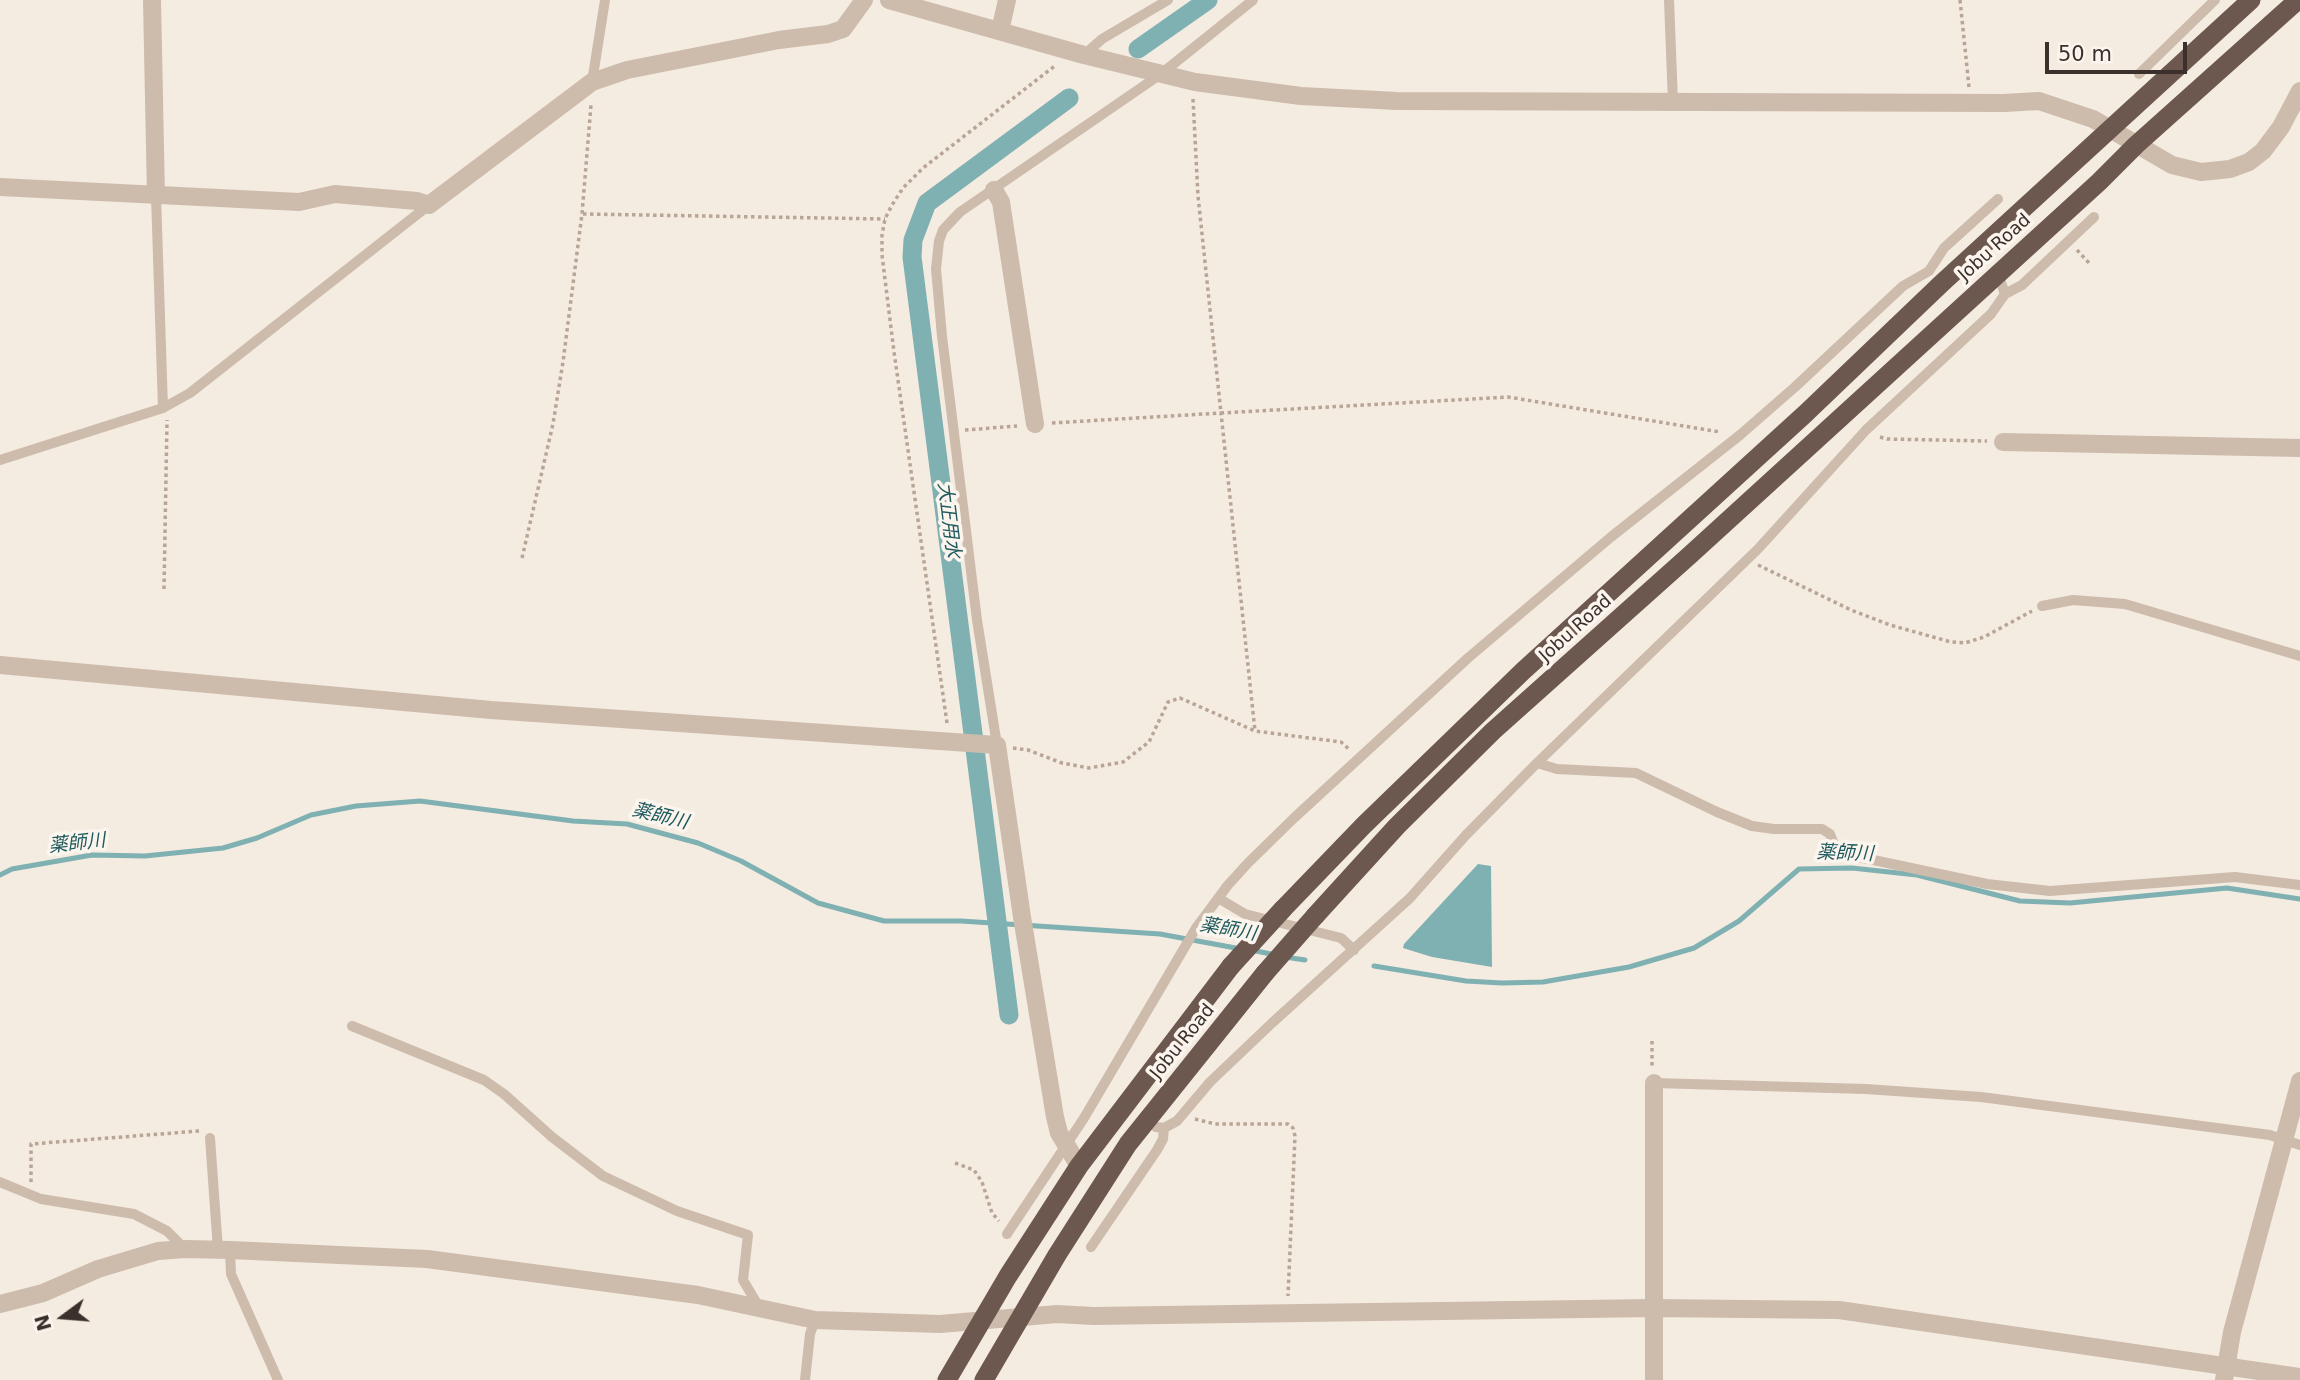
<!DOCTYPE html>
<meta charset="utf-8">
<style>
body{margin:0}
#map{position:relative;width:2300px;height:1380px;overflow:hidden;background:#f4ebe1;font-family:"DejaVu Sans",sans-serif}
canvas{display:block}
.north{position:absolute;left:28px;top:1282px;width:70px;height:70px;-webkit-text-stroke:5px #fbf5ee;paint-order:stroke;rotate:254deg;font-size:19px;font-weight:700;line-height:28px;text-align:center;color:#3b302b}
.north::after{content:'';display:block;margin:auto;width:24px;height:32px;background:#3b302b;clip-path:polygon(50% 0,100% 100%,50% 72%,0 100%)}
.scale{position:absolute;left:2045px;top:42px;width:142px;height:32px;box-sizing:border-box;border:4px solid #3b302b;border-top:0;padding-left:9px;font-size:21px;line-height:24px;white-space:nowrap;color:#3b302b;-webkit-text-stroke:5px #fbf5ee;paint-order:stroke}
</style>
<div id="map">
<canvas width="2300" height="1380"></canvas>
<div class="north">N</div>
<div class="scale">50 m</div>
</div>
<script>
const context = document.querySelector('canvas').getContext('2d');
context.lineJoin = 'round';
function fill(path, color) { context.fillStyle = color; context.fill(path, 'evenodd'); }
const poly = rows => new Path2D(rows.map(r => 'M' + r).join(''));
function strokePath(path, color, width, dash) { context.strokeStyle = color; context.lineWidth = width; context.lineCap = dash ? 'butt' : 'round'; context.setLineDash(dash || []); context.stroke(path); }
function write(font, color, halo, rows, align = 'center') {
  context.font = font + ' "DejaVu Sans","Noto Sans JP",sans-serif'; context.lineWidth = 7; context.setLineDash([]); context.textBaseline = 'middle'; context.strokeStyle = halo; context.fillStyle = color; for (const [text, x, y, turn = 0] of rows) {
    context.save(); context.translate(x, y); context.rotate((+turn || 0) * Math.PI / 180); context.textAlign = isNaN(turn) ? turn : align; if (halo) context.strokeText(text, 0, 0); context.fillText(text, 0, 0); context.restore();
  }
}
fill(poly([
 [1478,864,1491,866,1492,967,1432,957,1403,948,1404,944]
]), '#7fb0b2');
strokePath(poly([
 [0,875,12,869,92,855,145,856,223,848,257,838,311,815,356,806,420,801,573,821,627,824,698,843,741,861,818,903,884,921,961,921,1160,934,1241,949],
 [1251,950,1276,955],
 [1285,957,1305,960],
 [1374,966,1466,981,1502,983,1543,982,1629,967,1694,948,1739,921,1799,869,1852,868,1917,875,2020,901,2070,903,2227,888,2300,899]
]), '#7fb0b2', 5);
strokePath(poly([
 [1138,49,1208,0],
 [1009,1015,912,257,913,240,927,203,1069,98]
]), '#7fb0b2', 19);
strokePath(poly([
 [1960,0,1969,87],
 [1193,99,1198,196,1221,413,1508,397,1720,432],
 [583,214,885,219],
 [2077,250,2090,264],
 [1052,423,1221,413,1255,731],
 [965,430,1017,426],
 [1880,437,1887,439,1987,441],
 [522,558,553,424,563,362,582,214,591,105],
 [1758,565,1851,610,1890,625,1951,642,1965,643,1984,637,2032,611],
 [164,589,167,420],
 [947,723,894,352,882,255,882,235,885,219,892,205,903,188,923,168,1056,65],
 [1013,748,1028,750,1062,763,1089,768,1123,762,1149,742,1168,702,1180,698,1255,731,1341,742,1350,750],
 [1652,1041,1652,1067],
 [1195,1119,1215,1124,1288,1124,1293,1128,1295,1136,1288,1296],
 [955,1163,974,1170,982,1182,992,1213,999,1221],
 [31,1182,31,1144,199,1131]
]), '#b9a596', 3.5, [3.5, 3.5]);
strokePath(poly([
 [1669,0,1673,102],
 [1084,55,1102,39,1168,0],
 [2139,74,2215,0],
 [592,82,605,0],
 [156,196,163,408],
 [2005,294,2022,285,2094,217],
 [0,460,163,408,190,393,429,205],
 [2042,606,2073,600,2125,604,2300,656],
 [997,745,977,620,942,336,936,269,939,241,943,230,960,212,1161,74,1253,0],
 [1537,763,1557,769,1636,773,1717,812,1752,826,1774,829,1822,829,1830,834,1836,849,1840,853,1987,884,2050,891,2235,877,2300,885],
 [1218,898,1245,914,1341,938,1354,950],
 [352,1026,484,1080,504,1094,552,1137,603,1176,677,1211,748,1235,743,1280,759,1307],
 [1654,1083,1866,1089,1981,1097,2270,1135,2300,1145],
 [1147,1120,1156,1127,1164,1128,1177,1121,1210,1082,1272,1023,1410,898,1466,835,1537,763,1758,549,1866,430,1991,314,2005,294,1998,274],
 [210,1138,218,1250],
 [0,1182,41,1199,134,1214,167,1231,185,1249],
 [1007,1234,1084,1118,1196,928,1228,885,1248,863,1294,818,1468,658,1611,537,1740,435,1795,387,1903,286,1929,271,1944,248,1998,199],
 [1091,1247,1157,1150,1163,1139,1164,1128],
 [230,1250,231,1274,278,1380],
 [805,1380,810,1334,815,1320]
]), '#cdbbac', 10);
strokePath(poly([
 [152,0,156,196],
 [1000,31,1007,0],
 [0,187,299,202,335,194,417,201,429,205,592,82,627,70,779,40,828,34,843,29,864,0],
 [994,190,1001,202,1035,424],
 [2003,442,2300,448],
 [0,665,491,710,997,745,1022,917,1055,1117,1059,1133,1079,1166],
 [1654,1380,1654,1083],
 [2224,1380,2232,1332,2300,1081]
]), '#cdbbac', 18);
strokePath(poly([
 [889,0,1084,55,1195,82,1301,96,1397,101,2004,103,2039,101,2093,119,2172,165,2201,172,2230,169,2249,162,2263,151,2281,127,2300,91],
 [0,1304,43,1293,98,1269,158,1251,185,1249,230,1250,427,1259,698,1295,815,1320,940,1324,1057,1314,1093,1316,1654,1308,1839,1310,2300,1377]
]), '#cdbbac', 18);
strokePath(poly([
 [1283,909,1364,825,1523,671,1805,414,1942,283,2251,0],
 [1315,916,1397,826,1493,731,1690,555,2099,182,2136,145,2298,0],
 [947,1380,1008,1276,1079,1166,1231,966],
 [984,1380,1057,1255,1128,1144,1265,973]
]), '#6c584f', 19);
strokePath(poly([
 [1231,966,1283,909],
 [1265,973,1315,916]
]), '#6c584f', 19);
write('18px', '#3b302b', '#fbf5ee', [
 ["Jobu Road",1995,248,-42],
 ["Jobu Road",1576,629,-42],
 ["Jobu Road",1183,1042,-51]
]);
write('italic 19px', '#1f5a5e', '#fbf5ee', [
 ["大正用水",948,520,83],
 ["薬師川",660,817,14],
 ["薬師川",77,844,-6],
 ["薬師川",1845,854,2],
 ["薬師川",1228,930,10]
]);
</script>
